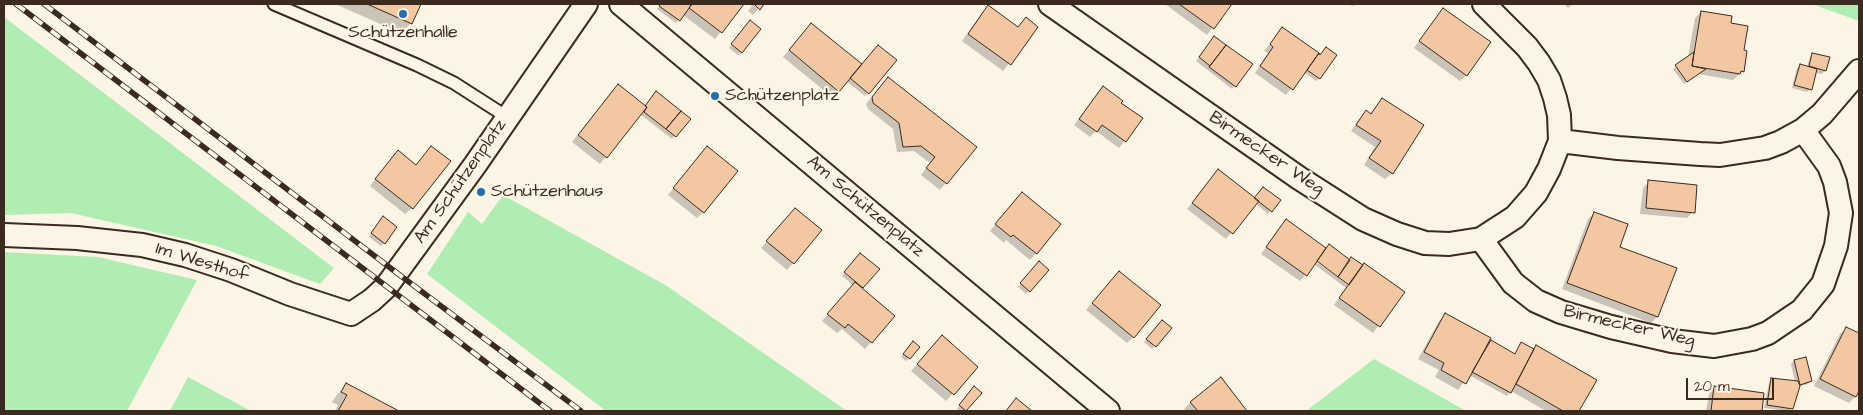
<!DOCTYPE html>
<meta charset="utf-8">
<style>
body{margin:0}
#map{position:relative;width:1863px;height:415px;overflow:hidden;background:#fcf5e5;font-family:"Architects Daughter",sans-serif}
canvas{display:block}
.frame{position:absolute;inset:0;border:5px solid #3b2a1e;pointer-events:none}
.scale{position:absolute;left:1686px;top:378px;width:88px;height:22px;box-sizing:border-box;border:2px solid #3b2a1e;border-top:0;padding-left:6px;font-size:15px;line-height:18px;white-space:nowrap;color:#3b2a1e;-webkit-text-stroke:4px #fcf5e5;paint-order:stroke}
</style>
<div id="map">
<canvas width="1863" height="415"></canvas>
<div class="frame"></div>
<div class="scale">20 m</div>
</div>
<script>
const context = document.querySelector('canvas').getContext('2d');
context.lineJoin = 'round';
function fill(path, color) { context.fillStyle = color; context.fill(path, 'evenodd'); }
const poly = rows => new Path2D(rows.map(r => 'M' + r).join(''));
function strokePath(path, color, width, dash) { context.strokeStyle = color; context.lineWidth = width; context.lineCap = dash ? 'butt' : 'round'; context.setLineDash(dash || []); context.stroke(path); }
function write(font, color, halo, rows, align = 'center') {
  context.font = font + ' "Architects Daughter",sans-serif'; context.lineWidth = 4; context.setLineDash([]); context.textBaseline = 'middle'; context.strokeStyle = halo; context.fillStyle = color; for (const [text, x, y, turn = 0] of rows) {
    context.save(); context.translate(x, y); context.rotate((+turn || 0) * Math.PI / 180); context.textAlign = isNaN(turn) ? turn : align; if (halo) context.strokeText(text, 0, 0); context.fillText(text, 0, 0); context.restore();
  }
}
fill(poly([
 [1812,4,1859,4,1859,21],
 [4,17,334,268,320,284,216,246,71,213,4,215],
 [503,195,667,286,847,411,606,411,427,274,468,212,482,224],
 [4,252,98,257,197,280,127,411,4,411],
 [1374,359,1466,411,1306,411],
 [188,377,251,411,170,411]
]), '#b0edb2');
fill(poly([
 [335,4,419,4,411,23,401,33],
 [661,4,743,4,715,39,683,15,676,23,657,9],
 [749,4,763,4,753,15,748,11,752,6],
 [1165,4,1231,4,1207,35],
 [1349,4,1360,4,1352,6],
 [1564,4,1573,4,1568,8],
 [1443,9,1466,75,1460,81,1414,48],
 [1701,12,1730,24,1743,51,1743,71,1733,80,1698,74,1684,84,1673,69,1688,57,1695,18],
 [982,13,1017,28,1037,27,1003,71,962,41],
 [747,25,741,52,738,55,729,48],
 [1282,29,1319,78,1316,81,1304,72,1286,95,1255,73,1268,53,1264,51],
 [805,31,868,93,865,96,846,81,832,97,783,57],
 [1211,41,1235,86,1232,89,1196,61],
 [1813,54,1828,58,1825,71,1821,74,1815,72,1811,89,1807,92,1792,88,1797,68,1800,65,1807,67,1810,57],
 [882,84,975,147,940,190,921,175,930,163,914,151,897,152,893,129,868,109,866,104],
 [1103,88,1120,103,1142,119,1119,148,1096,131,1090,137,1074,125],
 [612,92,644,107,653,96,689,119,672,139,640,114,600,164,572,142],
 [1382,99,1392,173,1385,179,1364,165,1375,147,1351,131,1360,118,1366,112,1370,114],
 [701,154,703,212,697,218,668,195],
 [392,158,415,166,412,208,405,214,370,186],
 [1218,171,1254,199,1279,201,1268,214,1255,203,1226,239,1187,209],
 [1649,182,1693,212,1687,218,1640,214,1643,188],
 [1016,200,1060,225,1030,260,1006,240,1004,243,990,231],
 [795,209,820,230,787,270,761,248],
 [1594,213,1618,247,1675,269,1657,317,1651,323,1562,289,1588,219],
 [380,221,384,243,381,246,369,237],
 [1286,221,1326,249,1403,292,1373,333,1334,305,1346,288,1314,264,1300,281,1261,254],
 [1313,256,1350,283,1348,285,1311,258],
 [857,258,878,269,861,289,894,316,865,349,842,329,837,333,822,321,853,285,842,276],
 [1036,266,1029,291,1026,294,1018,287],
 [1113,279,1133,337,1127,343,1086,310],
 [1445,315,1486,346,1491,342,1514,355,1522,343,1533,350,1536,346,1595,380,1578,411,1546,411,1511,391,1507,396,1469,375,1458,390,1435,377,1439,370,1418,359,1439,321],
 [1162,322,1170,328,1152,349,1144,342],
 [1847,328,1859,335,1859,388,1855,397,1849,403,1814,386,1840,334],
 [935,343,976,367,946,401,911,371],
 [910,346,910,358,906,361,901,357],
 [1805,358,1811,381,1808,384,1797,387,1792,408,1788,411,1764,408,1769,383,1772,379,1795,382,1791,364,1794,361],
 [1220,379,1245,411,1187,411,1184,409,1191,402],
 [346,385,397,411,335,411,338,405,332,402,337,395],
 [1715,388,1763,394,1761,411,1706,411,1709,394],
 [971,391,980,393,964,411,960,411,957,409]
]), '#0003');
const building = poly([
 [367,4,421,4,412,24,367,4],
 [660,4,692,4,680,21,659,6,660,4],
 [692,4,744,4,722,33,689,8,692,4],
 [754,4,764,4,760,10,754,4],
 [1179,4,1232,4,1214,29,1179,4],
 [988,5,1018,27,1026,17,1038,27,1011,65,968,34,988,5],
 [1443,8,1491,42,1467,76,1419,41,1443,8],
 [1701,11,1732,16,1731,23,1748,26,1744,50,1747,51,1744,72,1741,71,1740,74,1692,66,1701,11],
 [750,20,761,29,742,53,731,44,750,20],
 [811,23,862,64,839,92,789,50,811,23],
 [1282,27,1319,53,1293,90,1260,66,1273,47,1270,44,1282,27],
 [1214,36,1226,45,1210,66,1199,57,1214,36],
 [878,45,897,60,869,94,850,78,878,45],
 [1226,45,1253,64,1236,87,1209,67,1226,45],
 [1326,47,1337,55,1320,79,1307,70,1319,53,1320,55,1326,47],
 [1694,52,1692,66,1706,69,1687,82,1675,65,1694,52],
 [1812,53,1830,57,1826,71,1809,66,1812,53],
 [1800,64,1817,69,1812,90,1794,85,1800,64],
 [888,77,977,147,947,184,926,168,935,157,921,146,903,147,899,123,873,103,872,97,888,77],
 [618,84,647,107,607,158,578,135,618,84],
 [1103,86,1123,101,1121,103,1143,118,1126,142,1102,125,1097,132,1079,119,1103,86],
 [656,91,681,111,666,129,644,112,647,107,645,106,656,91],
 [1382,98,1424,125,1393,174,1369,158,1381,141,1356,125,1366,110,1371,114,1382,98],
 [681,111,691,119,676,137,666,129,681,111],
 [431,146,451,161,413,209,375,179,398,150,416,165,431,146],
 [707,146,738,171,704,213,673,188,707,146],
 [1218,169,1259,201,1233,234,1192,203,1218,169],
 [1648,180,1697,185,1695,213,1646,208,1648,180],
 [1263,187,1281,200,1272,212,1254,198,1263,187],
 [1022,192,1061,224,1037,254,1013,235,1011,237,995,224,1022,192],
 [795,208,822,230,794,264,766,241,795,208],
 [1594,212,1628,224,1620,247,1677,268,1658,317,1567,283,1594,212],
 [383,216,397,227,385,244,371,233,383,216],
 [1286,219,1326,248,1307,276,1266,247,1286,219],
 [1329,244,1350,260,1338,277,1317,261,1329,244],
 [860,253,880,269,863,288,844,272,860,253],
 [1351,257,1363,265,1349,285,1338,277,1351,257],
 [1039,261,1049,270,1030,292,1020,283,1039,261],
 [1364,263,1405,292,1380,327,1339,298,1364,263],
 [1119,271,1161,305,1134,338,1092,303,1119,271],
 [855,282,895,316,872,343,848,324,845,328,827,314,855,282],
 [1445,313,1491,338,1466,384,1441,370,1444,363,1424,352,1445,313],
 [1162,320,1172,328,1156,347,1146,339,1162,320],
 [1846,327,1859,333,1859,391,1856,397,1820,379,1846,327],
 [942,335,978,367,954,395,917,364,942,335],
 [1491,340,1515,354,1521,342,1534,349,1511,393,1472,372,1491,340],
 [913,341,920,347,910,359,903,354,913,341],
 [1536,345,1597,380,1579,411,1563,411,1516,384,1536,345],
 [1806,357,1812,381,1800,385,1794,360,1806,357],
 [1221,377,1247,411,1198,411,1190,402,1221,377],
 [1771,378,1798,381,1800,386,1793,409,1767,405,1771,378],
 [346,383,399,411,338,411,347,395,341,392,346,383],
 [974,386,982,393,966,411,959,405,974,386],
 [1714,386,1764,393,1762,411,1711,411,1714,386],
 [1016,398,1032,411,1006,411,1016,398]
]);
fill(building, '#f3c7a2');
strokePath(building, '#3b2a1e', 1);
const lane = poly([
 [274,4,417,65,454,83,507,117]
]);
const street = poly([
 [621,4,1108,411],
 [1050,4,1299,178,1363,219,1397,234,1425,243,1449,244,1481,239,1513,283,1536,301,1561,312,1611,327,1672,341,1714,346,1752,339,1768,333,1802,310,1823,284,1836,246,1841,213,1835,182,1829,166,1803,130],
 [1560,141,1618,148,1700,154,1720,155,1765,148,1781,142,1803,130,1822,114,1859,71],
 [4,235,77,238,142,245,185,255,231,270,290,294,351,314,372,300,386,287,475,165,586,4],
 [1481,239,1515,217,1536,193,1549,169,1560,141,1559,115,1555,98,1549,80,1539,63,1527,47,1484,4]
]);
strokePath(lane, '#3b2a1e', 15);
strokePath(street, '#3b2a1e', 26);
strokePath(lane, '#fcf5e5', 11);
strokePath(street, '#fcf5e5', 22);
const rail = poly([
 [16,4,550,411],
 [44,4,397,273,581,411]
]);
strokePath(rail, '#3b2a1e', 5.5);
strokePath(rail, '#fcf5e5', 4, [11]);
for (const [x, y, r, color] of [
 [403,14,5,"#1f6fb2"],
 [715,96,5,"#1f6fb2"],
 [481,192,5,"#1f6fb2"]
]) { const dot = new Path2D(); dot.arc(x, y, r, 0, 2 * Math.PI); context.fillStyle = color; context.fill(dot); strokePath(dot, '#fcf5e5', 2); }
write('18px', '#3b2a1e', '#fcf5e5', [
 ["Schützenhalle",403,33,"center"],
 ["Schützenplatz",725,96],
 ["Schützenhaus",491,192]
], 'left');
write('18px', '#3b2a1e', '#fcf5e5', [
 ["Birmecker Weg",1266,154,34],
 ["Am Schützenplatz",461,182,-55],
 ["Am Schützenplatz",865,207,40],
 ["Im Westhof",202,263,17],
 ["Birmecker Weg",1629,327,13]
]);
</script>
